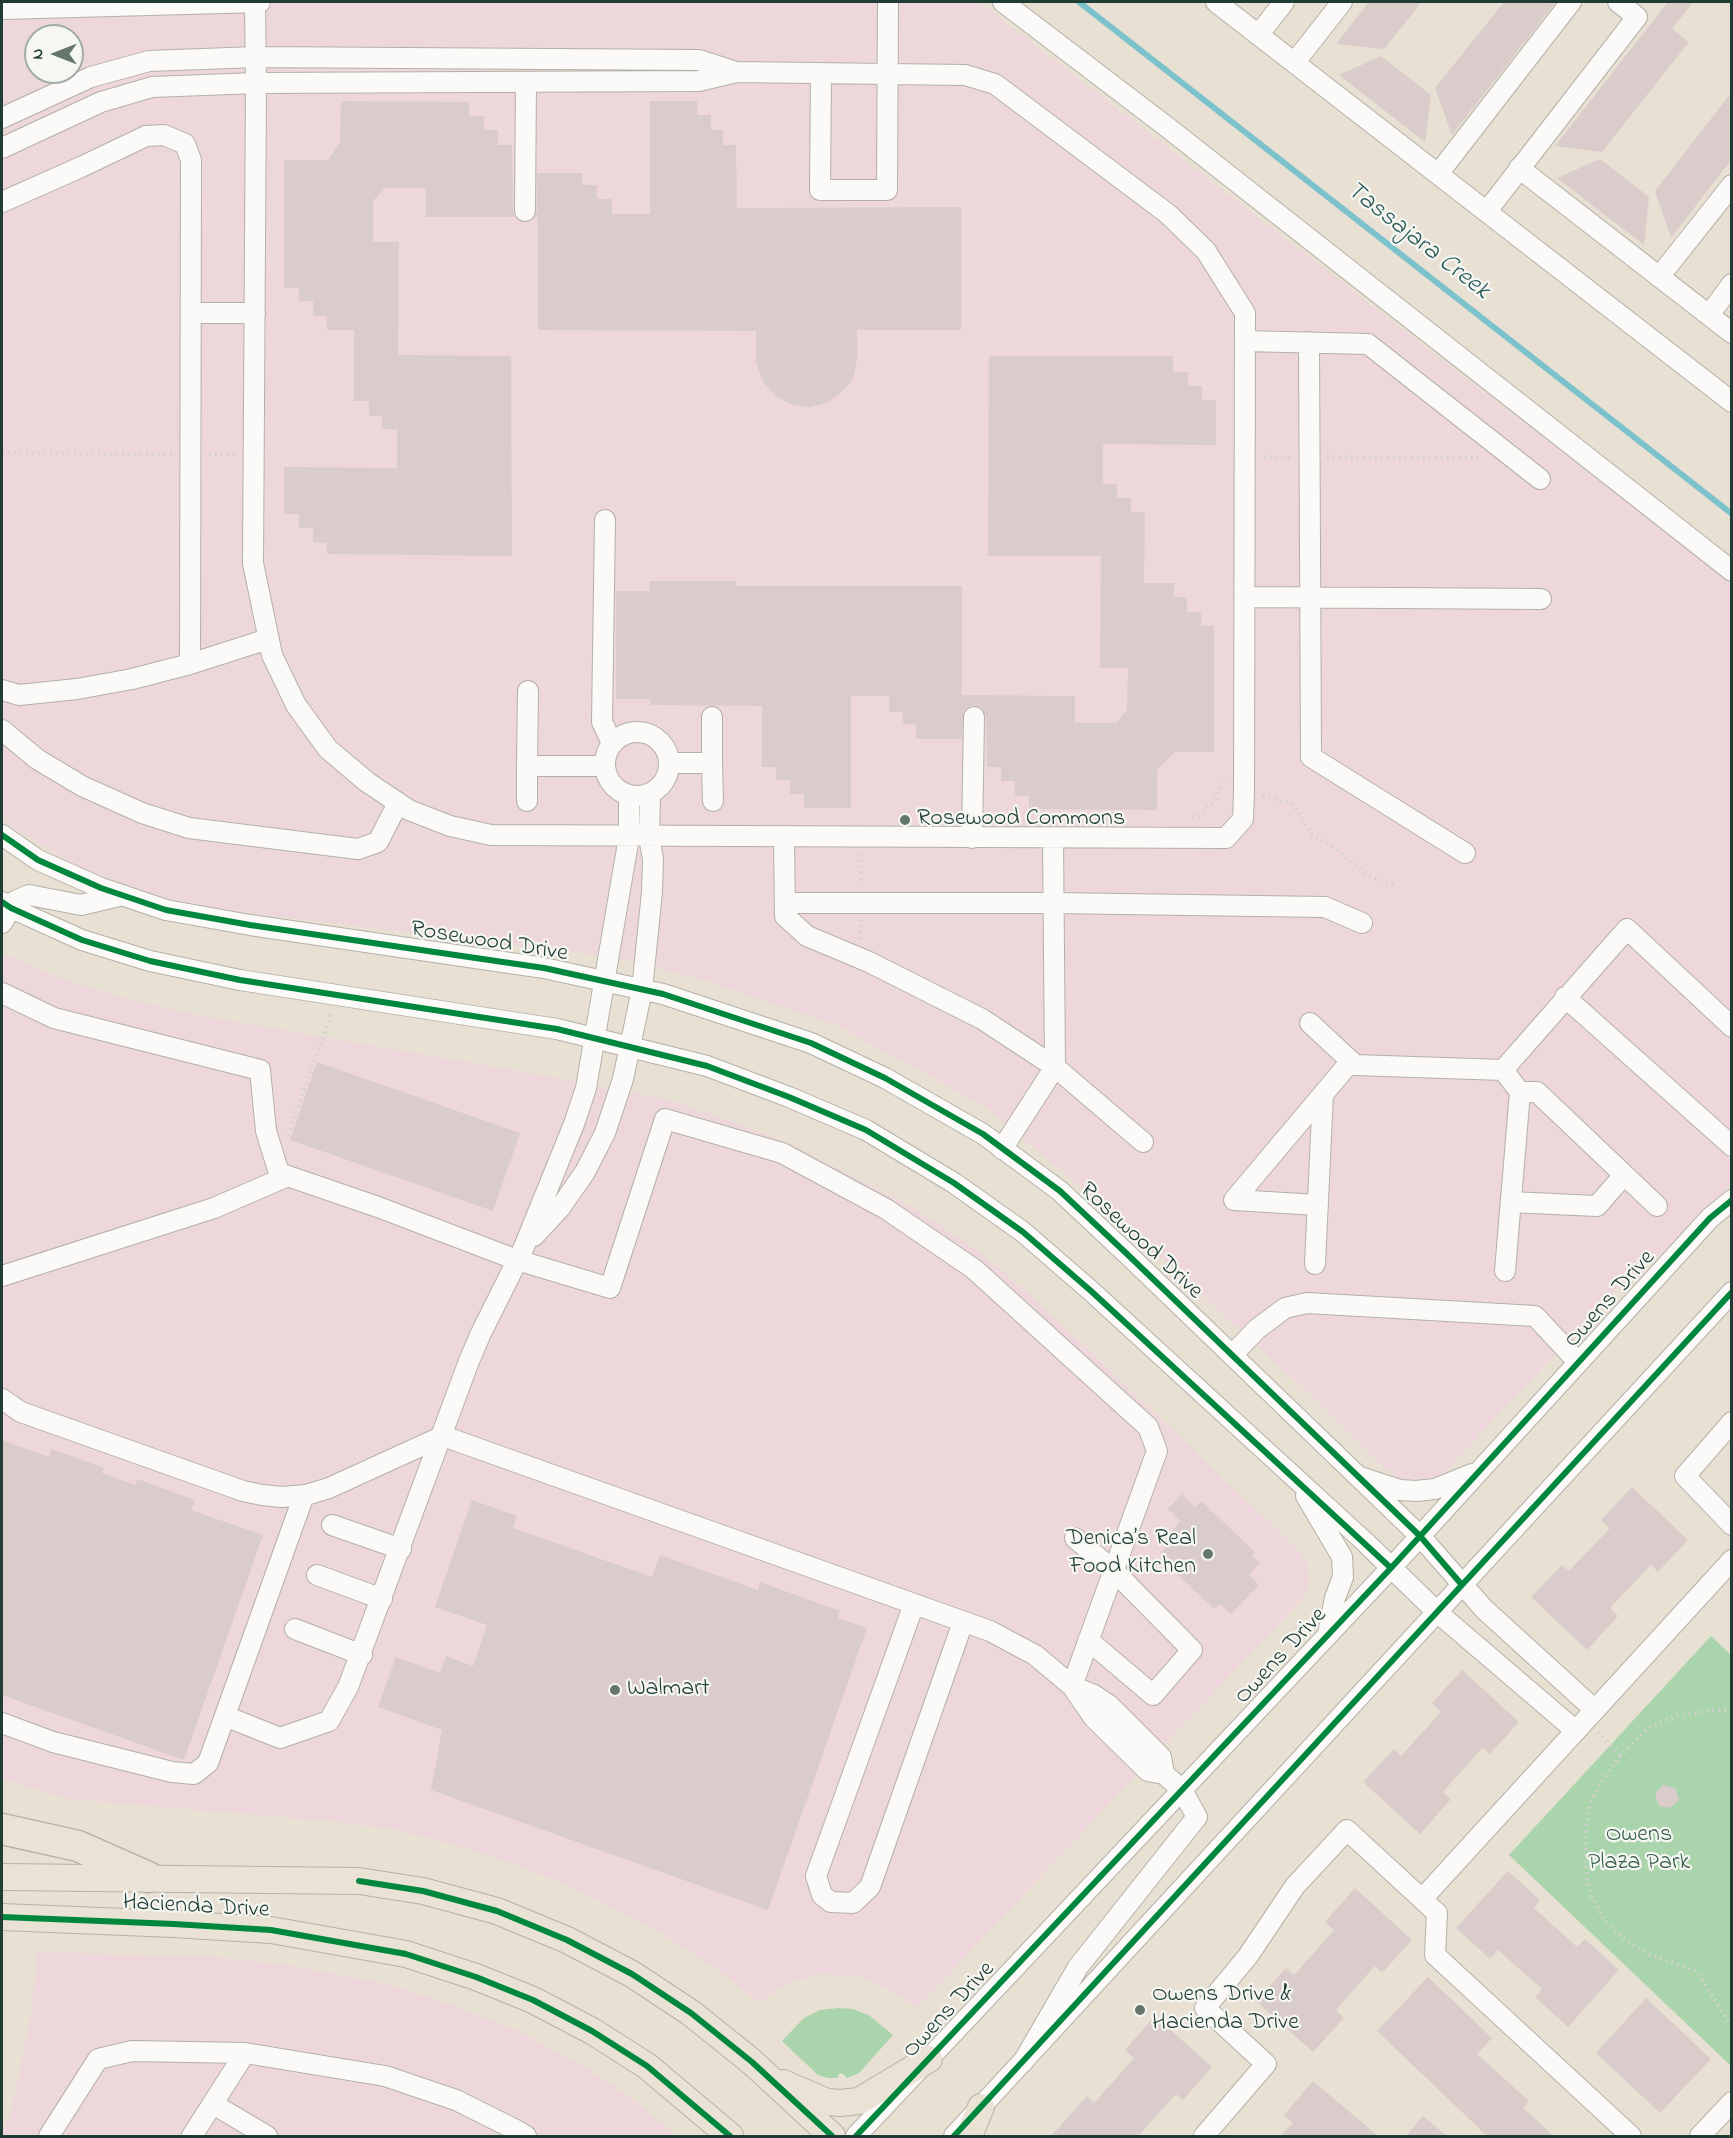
<!DOCTYPE html>
<meta charset="utf-8">
<style>
body{margin:0}
#map{position:relative;width:1733px;height:2138px;overflow:hidden;background:#e8e0d2;font-family:"Indie Flower",sans-serif}
canvas{display:block}
.frame{position:absolute;inset:0;border:3px solid #1f3d34;pointer-events:none}
.north{position:absolute;left:24px;top:24px;width:60px;height:60px;box-sizing:border-box;background:#f6f6f2;border:2px solid #a0aca6;border-radius:50%;rotate:270deg;font-size:16px;font-weight:700;line-height:24px;text-align:center;color:#1f3d34}
.north::after{content:'';display:block;margin:auto;width:21px;height:27px;background:#65766b;clip-path:polygon(50% 0,100% 100%,50% 72%,0 100%)}
</style>
<div id="map">
<canvas width="1733" height="2138"></canvas>
<div class="frame"></div>
<div class="north">N</div>
</div>
<script>
const context = document.querySelector('canvas').getContext('2d');
context.lineJoin = 'round';
function fill(path, color) { context.fillStyle = color; context.fill(path, 'evenodd'); }
const poly = rows => new Path2D(rows.map(r => 'M' + r).join(''));
function strokePath(path, color, width, dash) { context.strokeStyle = color; context.lineWidth = width; context.lineCap = dash ? 'butt' : 'round'; context.setLineDash(dash || []); context.stroke(path); }
function write(font, color, halo, rows, align = 'center') {
  context.font = font + ' "Indie Flower",sans-serif'; context.lineWidth = 4.5; context.setLineDash([]); context.textBaseline = 'middle'; context.strokeStyle = halo; context.fillStyle = color; for (const [text, x, y, turn = 0] of rows) {
    context.save(); context.translate(x, y); context.rotate((+turn || 0) * Math.PI / 180); context.textAlign = isNaN(turn) ? turn : align; if (halo) context.strokeText(text, 0, 0); context.fillText(text, 0, 0); context.restore();
  }
}
fill(poly([
 [2,2,979,2,1731,583,1731,1184,1663,1253,1624,1281,1440,1477,1401,1480,1385,1468,1315,1399,1111,1212,984,1106,838,1026,700,979,612,957,240,912,157,897,74,864,5,823,2,820],
 [36,36,72,36,72,72,36,72],
 [2,953,65,980,128,999,192,1014,547,1076,666,1099,739,1124,798,1147,920,1212,978,1251,1031,1295,1294,1546,1306,1561,1310,1579,1306,1595,917,2008,888,1988,857,1976,822,1974,787,1983,759,2003,717,1969,659,1932,595,1898,525,1868,455,1845,393,1829,328,1821,68,1799,2,1779],
 [37,1952,214,1957,287,1965,387,1984,449,2004,521,2032,588,2069,634,2100,677,2136,2,2136,11,2112,31,2016]
]), '#eed7da');
fill(poly([
 [1711,1636,1731,1655,1731,2066,1509,1855],
 [839,2008,853,2009,870,2016,893,2035,859,2073,847,2078,842,2073,838,2075,838,2078,828,2078,818,2075,782,2041,804,2018,820,2010]
]), '#aad4ac');
strokePath(poly([
 [1079,2,1732,514]
]), '#7cc2cd', 6);
fill(poly([
 [1369,2,1422,2,1384,49,1336,44],
 [1504,2,1556,2,1452,135,1435,88],
 [1668,2,1693,2,1672,29,1689,42,1602,152,1555,146],
 [1381,56,1431,95,1425,142,1339,75],
 [1731,93,1731,160,1671,238,1655,191],
 [341,101,469,102,469,116,484,116,484,130,498,130,498,145,512,145,513,211,515,217,426,217,426,188,385,188,373,201,373,242,399,242,398,355,511,356,512,556,327,554,327,543,313,542,313,528,299,528,299,514,284,514,284,467,397,468,397,429,382,429,382,416,369,416,369,401,354,401,354,330,327,330,327,316,313,316,313,301,299,301,299,288,284,288,284,160,328,160,340,143],
 [650,101,697,101,697,115,711,115,711,130,723,130,723,145,736,145,737,208,961,207,961,330,857,330,857,360,853,379,842,392,827,403,809,407,792,405,776,396,763,382,756,361,756,331,538,330,538,217,535,217,537,211,537,173,582,173,582,185,597,185,597,199,612,199,612,214,650,214],
 [1600,159,1649,197,1644,245,1557,178],
 [989,356,1173,356,1173,372,1188,372,1188,386,1202,386,1202,400,1216,400,1216,445,1103,444,1103,484,1117,484,1117,498,1131,498,1131,512,1145,512,1144,583,1174,583,1174,597,1187,597,1187,612,1201,612,1201,626,1214,626,1214,752,1175,752,1157,770,1157,810,1029,809,1029,796,1015,796,1015,781,1001,781,1001,767,987,767,986,717,981,707,975,705,969,706,963,711,962,739,916,739,916,725,903,724,903,712,889,712,889,696,851,696,851,808,804,808,804,794,790,794,790,780,776,780,776,767,762,767,762,706,650,705,650,699,616,699,616,591,650,591,650,581,736,581,736,586,962,586,962,695,1075,696,1075,723,1116,723,1127,710,1128,668,1100,668,1101,556,988,556],
 [317,1062,520,1133,493,1211,290,1140],
 [2,1440,49,1457,52,1449,104,1468,102,1473,135,1485,137,1479,195,1500,191,1510,263,1535,184,1760,2,1695],
 [1632,1487,1688,1540,1658,1572,1651,1565,1610,1608,1618,1616,1587,1650,1531,1597,1562,1565,1569,1571,1610,1528,1601,1520],
 [1182,1494,1195,1507,1201,1501,1255,1552,1252,1556,1260,1563,1249,1575,1259,1585,1231,1614,1220,1604,1214,1609,1177,1574,1181,1570,1161,1552,1176,1536,1171,1532,1181,1521,1168,1509],
 [472,1500,517,1516,513,1528,652,1577,660,1555,758,1590,760,1582,840,1611,838,1618,867,1628,768,1910,431,1790,442,1730,378,1707,396,1657,440,1673,446,1656,473,1666,487,1625,435,1607],
 [1462,1670,1519,1722,1490,1754,1482,1748,1443,1792,1451,1799,1420,1834,1363,1782,1394,1749,1401,1756,1441,1712,1432,1703],
 [1663,1785,1675,1788,1679,1800,1670,1808,1659,1806,1655,1794],
 [1508,1871,1540,1900,1534,1908,1577,1947,1585,1939,1619,1970,1568,2027,1535,1997,1542,1989,1498,1950,1490,1959,1456,1928],
 [1355,1888,1412,1940,1382,1973,1375,1966,1336,2010,1344,2018,1313,2052,1256,2001,1286,1968,1294,1975,1334,1930,1325,1922],
 [1428,1977,1492,2038,1477,2054,1529,2101,1523,2108,1554,2136,1487,2136,1377,2031],
 [1646,1998,1711,2059,1660,2113,1596,2053],
 [1155,2016,1212,2067,1183,2100,1176,2094,1138,2136,1051,2136,1087,2096,1094,2103,1134,2058,1125,2050],
 [1313,2081,1378,2136,1281,2136,1293,2123,1284,2115],
 [1423,2116,1447,2136,1406,2136]
]), '#daccca');
const minor = poly([
 [1003,2,1167,127,1732,571],
 [1216,2,1732,402],
 [2,9,260,2],
 [1259,34,1284,2],
 [1295,62,1342,2],
 [821,73,820,190,887,190,888,2],
 [2,118,91,77,149,61,256,57,699,60,736,72],
 [2,148,101,102,152,87,256,83,699,81,736,72,965,75,995,84,1168,214,1206,251,1245,313,1244,792,1243,819,1226,838,491,835,450,826,409,810,367,782,328,749,296,705,272,655,253,563,256,83,255,2],
 [1519,168,1732,333],
 [1438,174,1571,2],
 [2,202,81,167,146,136,164,135,185,144,191,160,190,664],
 [525,211,526,82],
 [1487,211,1637,17,1618,2],
 [1659,277,1732,185],
 [191,313,255,313],
 [1709,315,1732,284],
 [1245,341,1368,344,1540,479],
 [1309,342,1311,757,1465,853],
 [605,520,602,722,612,743],
 [1245,597,1541,599],
 [2,690,19,695,77,689,132,679,190,664,268,639],
 [528,691,527,766,605,766],
 [2,730,37,759,82,786,142,813,189,828,358,849,378,842,398,803],
 '605 764a32 32 0 1 1 64 0a32 32 0 1 1-64 0Z',
 [669,763,712,763,712,717],
 [712,763,713,801],
 [527,766,527,801],
 [2,835,38,860,101,888,166,910,250,925,544,968,663,994,811,1043,885,1078,983,1134,1060,1191,1126,1253,1420,1536,1484,1609,1595,1710],
 [784,838,785,916,807,936,869,962,982,1019,1055,1067,1143,1142],
 [972,838,974,717],
 [2,902,11,908,82,940,150,961,240,980,557,1029,707,1066,789,1097,866,1130,954,1183,1023,1232,1091,1291,1365,1542,1438,1613,1576,1731],
 [785,903,1053,903,1325,907,1362,923],
 [2,923,15,901,29,895,81,905,123,895],
 [2,993,54,1018,260,1070,266,1131,279,1173,378,1207,517,1260,610,1288,665,1119,782,1153,886,1209,974,1269,1148,1427,1157,1451,1072,1686],
 [1565,997,1732,1146],
 [1310,1023,1355,1065,1503,1070,1627,929,1732,1027],
 [1503,1070,1520,1092,1505,1271],
 [1520,1092,1537,1092,1657,1206],
 [1002,1149,1055,1067,1053,838],
 [1511,1202,1597,1206,1624,1175],
 [1318,1205,1234,1200,1351,1061],
 [534,1236,560,1208,585,1172,605,1133,623,1079,642,990,652,892,653,859,649,837,650,793],
 [1315,1264,1323,1094],
 [2,1276,214,1208,288,1176],
 [1232,1355,1257,1329,1285,1308,1307,1303,1535,1316,1578,1362],
 [2,1399,21,1412,243,1491,262,1495,282,1497,306,1495,329,1488,443,1436,990,1631,1035,1655,1072,1686,1094,1718,1148,1771,1164,1774,1182,1790,1197,1817,1078,1967,1023,2062],
 [1732,1422,1685,1476,1732,1525],
 [1363,1478,1400,1490,1416,1491,1435,1489,1472,1474],
 [1306,1496,1342,1557,1343,1577,1335,1598,1328,1634],
 [332,1525,401,1549],
 [1075,1538,1113,1570,1192,1650,1153,1695,1088,1640],
 [317,1575,382,1599],
 [914,1604,816,1876,822,1895,831,1902,853,1903,870,1887,963,1622],
 [295,1629,362,1655],
 [1072,1686,1094,1695,1109,1705,1161,1757,1164,1774],
 [225,1716,280,1738,329,1721,348,1687,469,1361,481,1333,524,1247,574,1124,586,1088,629,837,629,796],
 [2,1723,53,1742,172,1772,194,1774,208,1763,304,1495],
 [1422,1899,1732,1560],
 [213,2104,267,2136],
 [49,2136,98,2059,132,2051,245,2053,385,2076,456,2100,516,2130,526,2136],
 [192,2136,245,2053],
 [856,2136,1391,1568,1710,1218,1732,1200],
 [954,2136,1732,1292],
 [1204,2136,1266,2064,1205,2008,1248,1956,1295,1886,1347,1830,1437,1913,1435,1955,1631,2136],
 [1700,2136,1732,2102]
]);
const major = poly([
 [2,1877,359,1881,423,1891,497,1911,567,1940,632,1974,691,2013,752,2062,832,2136],
 [2,1917,174,1924,271,1930,406,1954,476,1977,533,2000,592,2031,647,2066,730,2136],
 [783,2083,827,2102,841,2103,859,2101,929,2059],
 [969,2136,981,2107]
]);
const highway = poly([
 [2,1829,78,1846,148,1877]
]);
strokePath(minor, '#b3b1a7', 22);
strokePath(major, '#b3b1a7', 28);
strokePath(highway, '#b3b1a7', 33);
strokePath(poly([
 [2,453,172,454],
 [209,454,235,454],
 [1264,457,1293,457],
 [1327,457,1482,458],
 [1263,796,1293,804,1311,834,1335,848,1369,876,1397,886],
 [1192,817,1198,815,1214,802,1224,782],
 [861,854,861,885],
 [860,939,861,920],
 [288,1135,332,1012],
 [1732,1710,1713,1710,1676,1716,1648,1728,1622,1754,1602,1781,1590,1804,1585,1840,1587,1877,1592,1896,1604,1920,1627,1942,1649,1954,1694,1970,1701,1978,1732,2027],
 [1598,1732,1620,1755]
]), '#d3d2cf', 4, [1.5, 4.5]);
strokePath(minor, '#fcfaf8', 20);
strokePath(major, '#eae2d5', 26);
strokePath(highway, '#eae2d5', 30);
strokePath(poly([
 [2,835,38,860,101,888,166,910,250,925,544,968,663,994,811,1043,885,1078,983,1134,1060,1191,1126,1253,1420,1536,1462,1585],
 [2,902,11,908,82,940,150,961,240,980,557,1029,707,1066,789,1097,866,1130,954,1183,1023,1232,1091,1291,1391,1568],
 [359,1881,423,1891,497,1911,567,1940,632,1974,691,2013,752,2062,832,2136],
 [2,1917,174,1924,271,1930,406,1954,476,1977,533,2000,592,2031,647,2066,730,2136],
 [856,2136,1391,1568,1710,1218,1732,1200],
 [954,2136,1732,1292]
]), '#00873e', 6);
for (const [x, y, r, color] of [
 [905,820,6,"#65766b"],
 [1208,1554,6,"#65766b"],
 [615,1690,6,"#65766b"],
 [1140,2010,6,"#65766b"]
]) { const dot = new Path2D(); dot.arc(x, y, r, 0, 2 * Math.PI); context.fillStyle = color; context.fill(dot); strokePath(dot, '#f6f6f2', 2); }
write('24px', '#1f3d34', '#f6f6f2', [
 ["Rosewood Commons",917,820],
 ["Denica’s Real",1196,1540,"right"],
 ["Food Kitchen",1196,1568,"right"],
 ["Walmart",627,1690],
 ["Owens Drive &",1152,1996],
 ["Hacienda Drive",1152,2024]
], 'left');
write('24px', '#1f3d34', '#f6f6f2', [
 ["Rosewood Drive",489,943,9],
 ["Rosewood Drive",1140,1242,43],
 ["Owens Drive",1611,1300,-48],
 ["Owens Drive",1282,1657,-47],
 ["Hacienda Drive",196,1908,3],
 ["Owens Drive",950,2011,-47]
]);
write('24px', '#35604a', '#f6f6f2', [
 ["Owens",1639,1836],
 ["Plaza Park",1639,1864]
]);
write('italic 26px', '#2a5b5a', '#f6f6f2', [
 ["Tassajara Creek",1417,242,38]
]);
</script>
